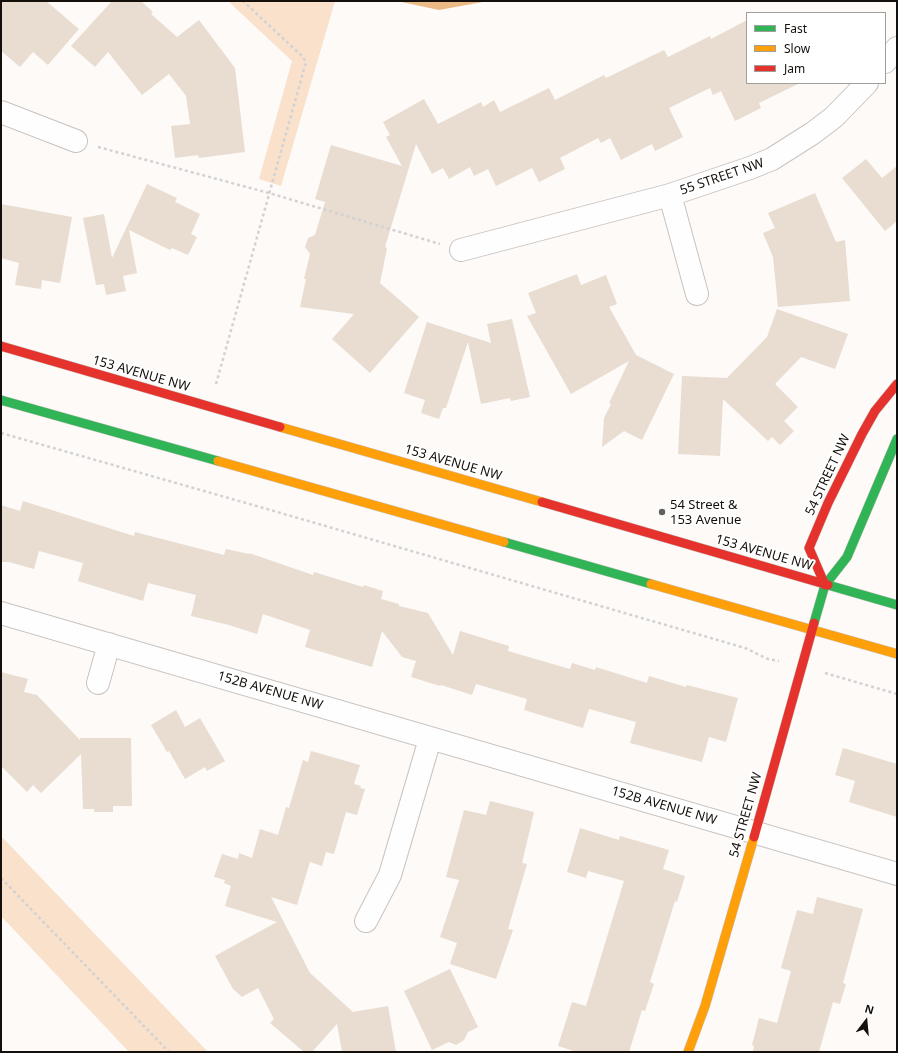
<!DOCTYPE html>
<style>
body{margin:0}
#map{position:relative;width:898px;height:1053px;overflow:hidden;background:#fdfaf8;font-family:"Noto Sans",sans-serif}
canvas{display:block}
.frame{position:absolute;inset:0;border:2px solid #140f0a;pointer-events:none}
.legend{position:absolute;left:746px;top:12px;width:140px;height:72px;box-sizing:border-box;background:#fff;border:1px solid #a19f9d;margin:0;padding:5px 7px;list-style:none;font-size:12px;color:#140f0a}
.legend li{display:flex;align-items:center;gap:8px;height:20px}
.legend b{width:20px;border:1px solid #a19f9d}
.north{position:absolute;left:846px;top:1001px;width:40px;height:40px;-webkit-text-stroke:3px #fff;paint-order:stroke;rotate:16deg;font-size:11px;font-weight:700;line-height:16px;text-align:center;color:#140f0a}
.north::after{content:'';display:block;margin:auto;width:14px;height:18px;background:#140f0a;clip-path:polygon(50% 0,100% 100%,50% 72%,0 100%)}
</style>
<div id="map">
<canvas width="898" height="1053"></canvas>
<div class="frame"></div>
<ul class="legend">
<li><b style="height:5px;background:#30b455"></b>Fast</li>
<li><b style="height:5px;background:#ff9f0a"></b>Slow</li>
<li><b style="height:5px;background:#e5322d"></b>Jam</li>
</ul>
<div class="north">N</div>
</div>
<script>
const context = document.querySelector('canvas').getContext('2d');
context.lineJoin = 'round';
function fill(path, color) { context.fillStyle = color; context.fill(path, 'evenodd'); }
const poly = rows => new Path2D(rows.map(r => 'M' + r).join(''));
function strokePath(path, color, width, dash) { context.strokeStyle = color; context.lineWidth = width; context.lineCap = dash ? 'butt' : 'round'; context.setLineDash(dash || []); context.stroke(path); }
function write(font, color, halo, rows, align = 'center') {
  context.font = font + ' "Noto Sans",sans-serif'; context.lineWidth = 4; context.setLineDash([]); context.textBaseline = 'middle'; context.strokeStyle = halo; context.fillStyle = color; for (const [text, x, y, turn = 0] of rows) {
    context.save(); context.translate(x, y); context.rotate((+turn || 0) * Math.PI / 180); context.textAlign = isNaN(turn) ? turn : align; if (halo) context.strokeText(text, 0, 0); context.fillText(text, 0, 0); context.restore();
  }
}
fill(poly([
 [228,1,335,1,281,186,259,179,292,61],
 [1,836,208,1052,129,1052,1,916]
]), '#f9e1cb');
fill(poly([
 [397,1,488,1,439,10]
]), '#ecba84');
fill(poly([
 [1,1,46,1,79,29,48,65,33,52,20,67,1,51],
 [112,1,141,1,153,12,151,14,177,37,199,20,235,68,245,152,199,158,198,155,175,158,171,126,190,124,186,96,169,74,142,95,108,52,95,67,71,46],
 [747,20,747,83,800,83,759,103,761,108,735,121,721,91,713,95,710,88,669,108,683,137,655,151,652,144,621,160,610,138,601,143,598,138,560,158,565,169,539,182,532,168,496,186,488,169,474,176,470,167,449,179,443,168,432,174,416,144,385,247,387,248,380,283,419,317,370,373,332,339,354,314,300,307,306,279,304,279,310,254,305,247,308,238,315,235,325,202,315,199,331,145,402,166,386,137,390,135,383,122,424,99,438,124,481,102,483,107,494,100,500,112,549,88,555,100,604,75,606,78,664,50,668,57,710,36,711,39],
 [866,159,882,178,897,166,897,221,885,231,842,178],
 [147,184,177,198,175,202,200,214,191,234,197,237,188,255,172,248,170,250,129,230,137,273,123,276,126,291,106,295,104,284,96,285,83,218,104,214,112,258],
 [815,193,836,242,845,240,850,301,778,307,773,257,763,233,775,228,768,213],
 [1,204,72,217,60,283,42,280,41,289,15,285,19,263,1,258],
 [577,274,581,285,606,275,617,304,609,307,636,355,674,374,642,440,624,431,602,447,604,418,611,404,609,403,629,361,571,394,527,316,536,313,528,293],
 [777,309,848,334,835,369,801,357,775,384,798,407,784,421,794,431,780,445,772,437,768,441,723,399,720,456,678,454,682,376,727,378,767,337],
 [512,319,530,397,511,401,510,398,481,404,468,342,446,408,443,408,439,419,421,413,425,400,404,393,427,322,491,343,487,324],
 [23,501,134,536,135,532,224,555,226,549,249,554,249,553,313,575,314,572,363,587,364,585,383,591,381,599,399,604,399,606,428,613,453,655,460,631,509,646,508,651,570,669,572,663,595,670,596,667,647,683,649,676,686,687,687,685,738,698,726,742,709,737,702,762,630,743,636,722,589,709,583,728,524,710,527,699,476,684,472,695,441,685,440,686,411,677,416,661,402,657,382,631,372,667,305,647,310,630,263,614,257,634,229,625,191,616,196,595,148,583,143,601,78,581,83,563,39,551,34,569,9,562,1,562,1,505,20,511],
 [1,672,28,679,24,692,37,695,80,740,80,738,131,738,132,806,113,806,113,812,94,812,94,809,83,809,81,754,41,793,33,785,27,792,1,766],
 [176,710,185,727,200,718,225,761,207,771,205,767,185,779,169,751,167,752,151,725],
 [843,748,897,764,897,817,849,802,855,781,835,775],
 [311,751,360,765,354,784,361,786,360,788,365,789,357,815,346,812,334,854,326,852,322,866,310,862,297,905,271,897,310,973,353,1012,388,1006,396,1052,342,1052,337,1024,312,1052,304,1052,270,1023,274,1019,258,988,242,997,233,989,215,956,277,922,225,906,231,886,224,883,225,880,214,877,222,854,238,859,239,853,252,858,260,829,278,835,286,807,289,808,303,760,308,762],
 [490,801,534,812,522,863,527,864,508,929,513,930,496,979,450,964,457,943,440,937,459,880,446,877,464,810,486,815],
 [580,828,619,840,620,836,669,850,663,869,685,876,677,902,675,901,650,982,654,984,645,1011,642,1010,629,1052,577,1052,558,1046,572,1002,586,1006,624,881,588,871,586,878,567,872],
 [817,897,863,909,843,983,846,984,840,1004,833,1002,819,1052,753,1052,754,1046,752,1045,759,1018,777,1023,791,971,781,968,797,910,813,914],
 [450,969,478,1027,468,1032,464,1040,456,1045,449,1042,432,1050,404,991]
]), '#e9dcd0');
const street = poly([
 [885,62,897,48],
 [1,112,76,141],
 [670,195,697,294],
 [461,250,670,195,750,168,772,159,813,133,834,117,867,83],
 [1,613,897,874],
 [98,683,109,644],
 [366,921,390,875,430,739]
]);
const fast = poly([
 [1,400,218,461],
 [504,542,651,584],
 [828,585,897,605],
 [814,623,825,585,847,557,897,439]
]);
const slow = poly([
 [280,427,542,502],
 [218,461,504,542],
 [651,584,897,654],
 [688,1052,705,1006,754,837]
]);
const jam = poly([
 [1,346,280,427],
 [542,502,828,585],
 [825,585,809,548,828,503,862,434,875,411,897,384],
 [754,837,814,623]
]);
strokePath(street, '#c8c3bf', 24);
strokePath(fast, '#c8c3bf', 10);
strokePath(slow, '#c8c3bf', 10);
strokePath(jam, '#c8c3bf', 10);
strokePath(poly([
 [98,147,269,193,440,244],
 [216,384,306,62,302,56,243,1],
 [1,433,267,509,745,648,768,659,779,661],
 [825,673,897,694],
 [1,878,169,1052]
]), '#d3d2d2', 2.5, [3, 3]);
strokePath(street, '#fffefe', 22);
strokePath(fast, '#30b455', 9);
strokePath(slow, '#ff9f0a', 9);
strokePath(jam, '#e5322d', 9);
for (const [x, y, r, color] of [
 [662,512,4,"#66615d"]
]) { const dot = new Path2D(); dot.arc(x, y, r, 0, 2 * Math.PI); context.fillStyle = color; context.fill(dot); strokePath(dot, '#fff', 1.5); }
write('13px', '#140f0a', '#fff', [
 ["55 STREET NW",722,177,-19],
 ["153 AVENUE NW",141,374,16],
 ["153 AVENUE NW",453,463,16],
 ["54 STREET NW",828,475,-65],
 ["153 AVENUE NW",764,553,16],
 ["152B AVENUE NW",270,691,16],
 ["152B AVENUE NW",664,806,16],
 ["54 STREET NW",746,815,-74]
]);
write('13px', '#140f0a', '#fff', [
 ["54 Street &",670,505],
 ["153 Avenue",670,520]
], 'left');
</script>
